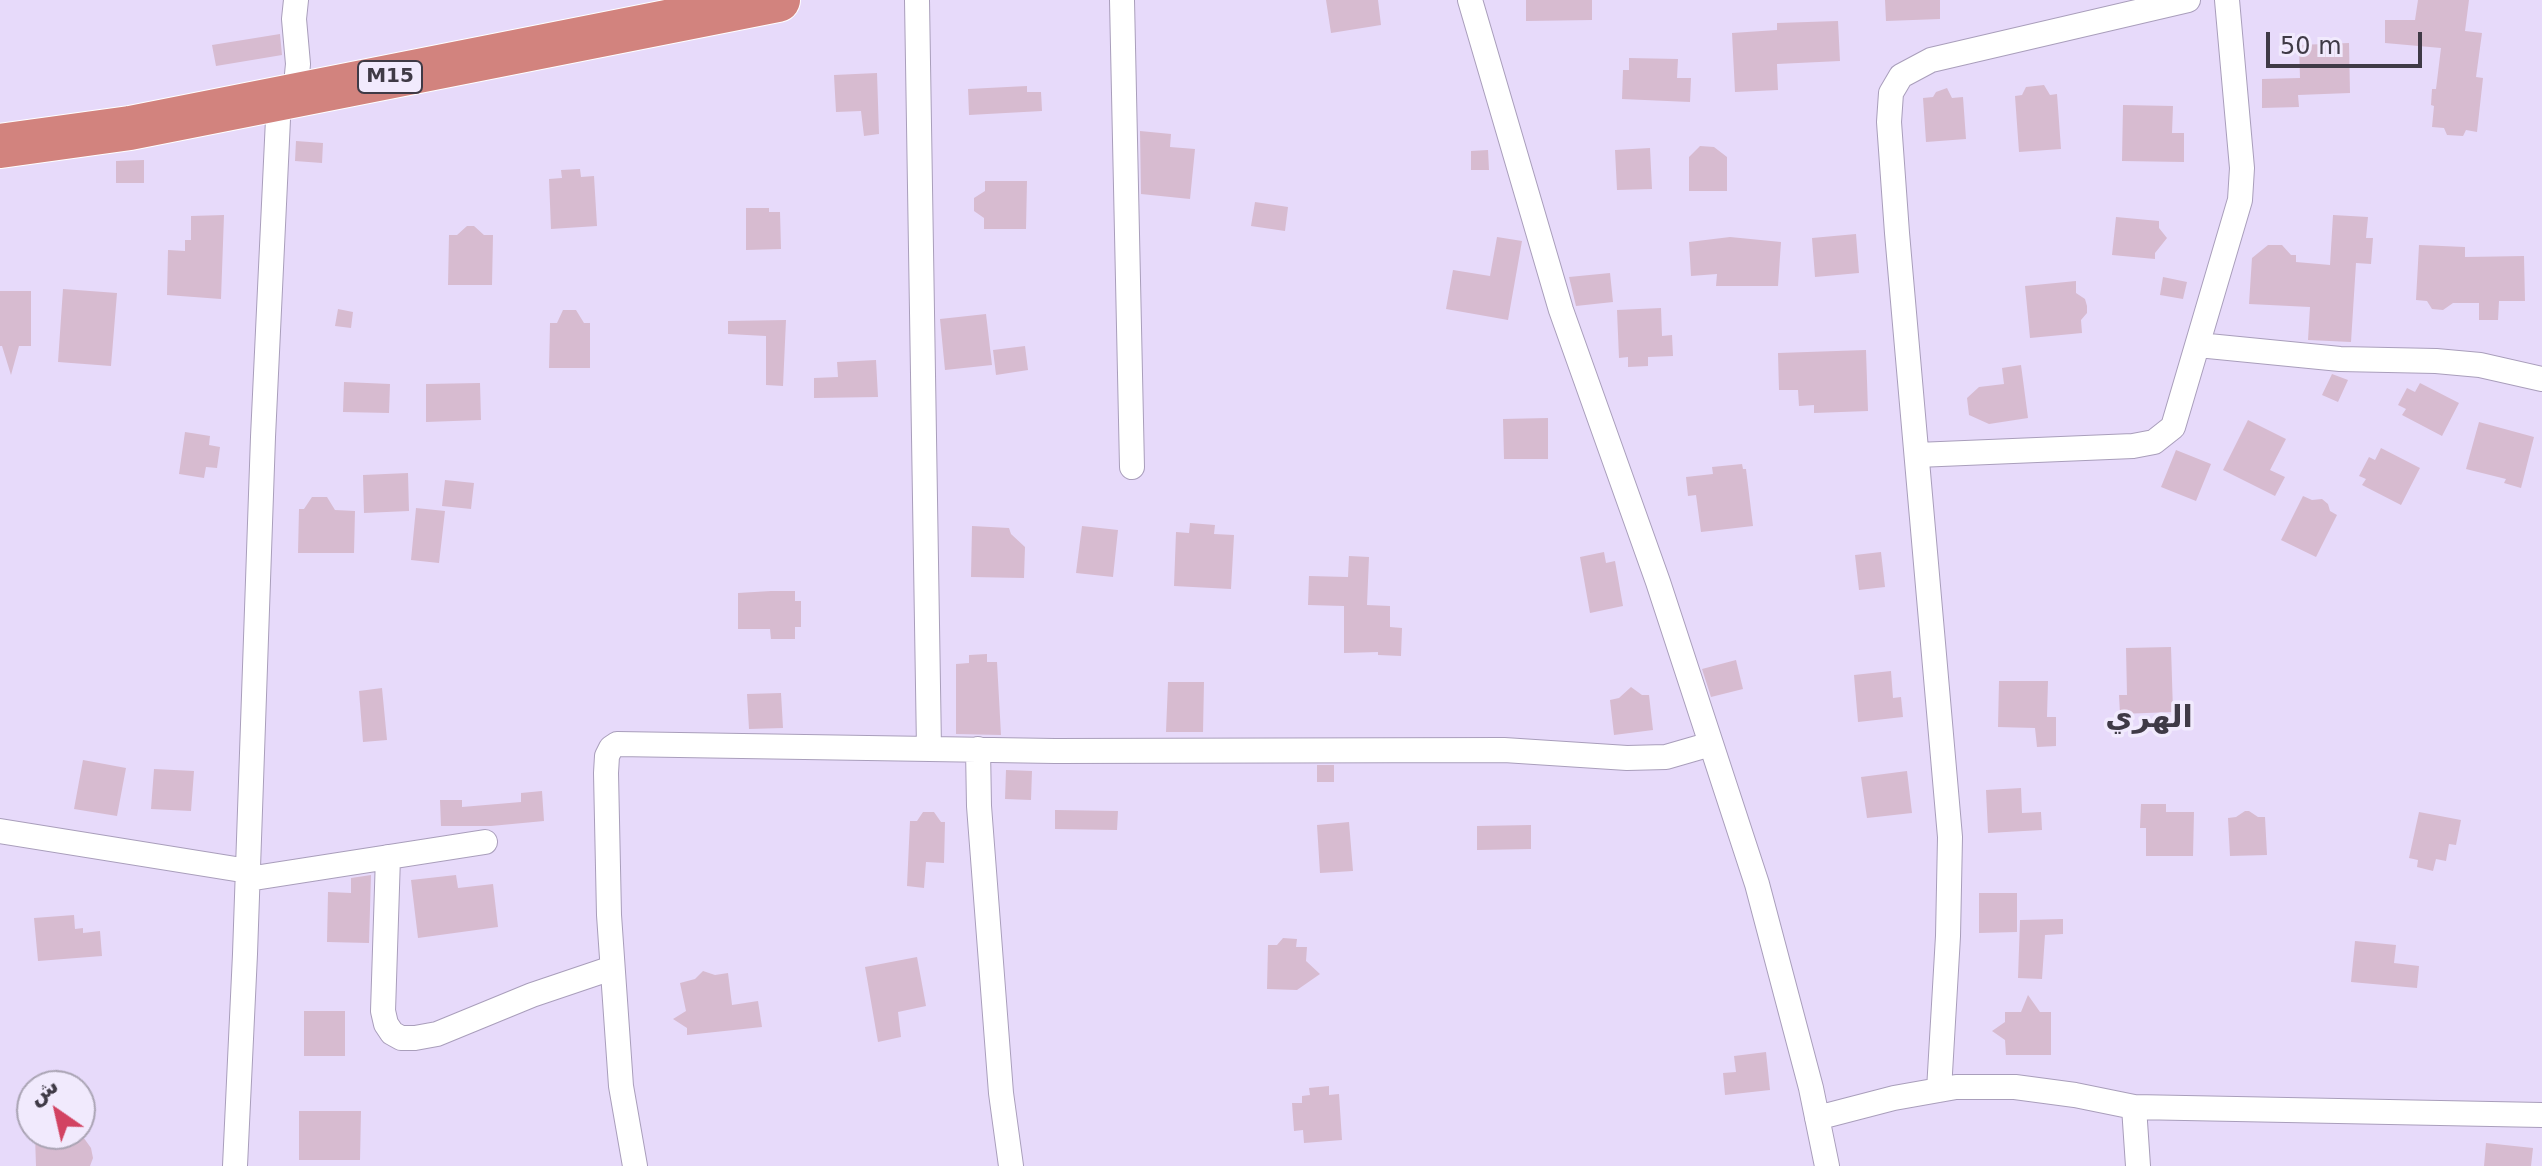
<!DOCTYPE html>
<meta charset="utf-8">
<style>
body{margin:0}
#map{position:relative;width:2542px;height:1166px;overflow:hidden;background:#e7dafa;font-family:"DejaVu Sans",Vazirmatn,sans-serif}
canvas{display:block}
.north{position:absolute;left:16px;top:1070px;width:80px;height:80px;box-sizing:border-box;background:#f1eafd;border:2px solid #aaa4b4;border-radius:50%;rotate:326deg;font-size:22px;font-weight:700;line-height:32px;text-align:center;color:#3f3a46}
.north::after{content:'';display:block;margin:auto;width:28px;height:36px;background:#d24362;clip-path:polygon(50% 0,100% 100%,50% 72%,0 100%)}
.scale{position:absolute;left:2266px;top:32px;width:156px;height:36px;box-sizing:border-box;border:4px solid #3f3a46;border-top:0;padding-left:10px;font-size:24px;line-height:28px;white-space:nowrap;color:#3f3a46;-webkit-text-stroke:6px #f1eafd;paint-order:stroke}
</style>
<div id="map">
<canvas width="2542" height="1166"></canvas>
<div class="north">ش</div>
<div class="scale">50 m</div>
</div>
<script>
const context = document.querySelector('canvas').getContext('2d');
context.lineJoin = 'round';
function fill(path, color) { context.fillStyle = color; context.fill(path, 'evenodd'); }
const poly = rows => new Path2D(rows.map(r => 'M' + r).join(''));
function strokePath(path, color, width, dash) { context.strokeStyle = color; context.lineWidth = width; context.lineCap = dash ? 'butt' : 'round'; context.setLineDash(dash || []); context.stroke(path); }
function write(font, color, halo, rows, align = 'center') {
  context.font = font + ' "DejaVu Sans",Vazirmatn,sans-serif'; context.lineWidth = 7; context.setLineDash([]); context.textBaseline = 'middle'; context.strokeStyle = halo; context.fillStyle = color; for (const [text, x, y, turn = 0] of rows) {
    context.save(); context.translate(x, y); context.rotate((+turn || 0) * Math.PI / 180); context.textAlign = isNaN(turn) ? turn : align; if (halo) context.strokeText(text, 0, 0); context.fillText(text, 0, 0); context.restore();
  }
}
fill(poly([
 [1326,0,1378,0,1381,25,1331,33],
 [1526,0,1592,0,1592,20,1526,21],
 [1885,0,1940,0,1940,19,1886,21],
 [2418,0,2469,0,2465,31,2482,33,2476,77,2483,78,2477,132,2466,130,2463,136,2447,135,2444,128,2432,127,2434,106,2431,105,2432,89,2436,89,2441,48,2385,43,2385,20,2415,20],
 [1838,21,1840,61,1777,64,1778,90,1735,92,1732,33,1777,30,1777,23],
 [280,34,282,55,216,66,212,45],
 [2349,43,2350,93,2298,95,2299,107,2262,108,2262,79,2300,78,2299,45],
 [1629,58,1678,59,1677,78,1691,78,1690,102,1622,99,1623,70,1629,70],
 [877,73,879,134,864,136,861,111,836,112,834,75],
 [2044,85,2050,95,2057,94,2061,149,2019,152,2015,96,2022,95,2026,87],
 [1027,86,1027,92,1041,92,1042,111,969,115,968,89],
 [1947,88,1952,98,1963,97,1966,139,1926,142,1923,98,1933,97,1936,92],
 [2123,105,2173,106,2172,133,2184,133,2184,162,2122,161],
 [1140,131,1171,134,1170,147,1195,149,1190,199,1141,194],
 [296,141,323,143,322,163,295,161],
 [1700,146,1714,147,1727,157,1727,191,1689,191,1689,157],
 [1650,148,1652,189,1617,190,1615,150],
 [1488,150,1489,170,1471,170,1471,151],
 [144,160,144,183,116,183,116,161],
 [580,169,581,177,594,176,597,226,551,229,549,179,562,178,561,170],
 [985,181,1027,181,1026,229,984,229,984,218,974,211,974,198,985,191],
 [1255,202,1288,207,1285,231,1251,226],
 [746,208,769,208,769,212,780,212,781,249,746,250],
 [224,215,221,299,167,295,168,250,185,251,185,240,191,240,191,216],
 [2333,215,2368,217,2366,238,2373,238,2371,264,2356,263,2351,342,2308,340,2310,307,2249,304,2252,258,2268,245,2282,245,2291,255,2296,255,2296,262,2330,265],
 [2116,217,2159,221,2159,228,2167,238,2155,253,2155,259,2112,255],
 [467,226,474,226,484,235,493,235,492,285,448,285,449,235,457,235],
 [1856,234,1859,273,1815,277,1812,238],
 [1497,237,1522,241,1508,320,1446,309,1453,270,1490,276],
 [1730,237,1781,242,1778,286,1716,286,1717,274,1691,276,1689,242],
 [2419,245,2465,247,2465,257,2524,256,2525,301,2499,301,2498,320,2479,320,2479,303,2453,303,2443,310,2432,309,2427,301,2416,300],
 [1610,273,1613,302,1576,306,1569,277],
 [2163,277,2187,282,2183,299,2160,295],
 [2076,281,2076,293,2085,299,2087,306,2087,313,2081,320,2082,333,2030,338,2025,286],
 [63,289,117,293,111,366,58,362],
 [0,291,31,291,31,346,19,346,11,375,2,346,0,346],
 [1661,308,1662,336,1672,335,1673,356,1648,357,1648,366,1628,367,1628,357,1619,358,1617,310],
 [338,309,353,312,351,328,335,326],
 [563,310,576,310,584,323,590,323,590,368,549,368,550,323,557,323],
 [986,314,992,365,945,370,940,319],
 [786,320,783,386,766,385,766,336,728,334,728,321],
 [1025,346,1028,370,996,375,993,350],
 [1866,350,1868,411,1814,413,1814,405,1799,406,1798,390,1779,390,1778,353],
 [876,360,878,397,814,398,814,378,838,377,837,362],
 [2021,365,2028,418,1989,424,1969,415,1967,398,1979,387,2004,384,2002,368],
 [2332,374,2348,380,2338,402,2322,395],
 [344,382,390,384,389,413,343,412],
 [480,383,481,420,426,422,426,384],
 [2420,383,2459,403,2442,436,2402,415,2406,409,2398,405,2407,388,2415,392],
 [1548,418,1548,459,1504,459,1503,419],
 [2248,420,2286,439,2270,470,2285,477,2275,496,2223,470],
 [2479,422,2534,437,2521,488,2504,483,2506,479,2466,469],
 [185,432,210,436,209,445,220,447,217,468,206,467,204,478,179,474],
 [2381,448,2420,468,2401,505,2362,485,2366,479,2359,476,2369,457,2375,460],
 [2176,450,2211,464,2196,501,2161,487],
 [1742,464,1743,469,1746,469,1753,526,1701,532,1696,495,1688,496,1686,477,1713,474,1712,467],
 [408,473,409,511,364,513,363,475],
 [445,480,474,483,471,509,442,506],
 [2303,496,2312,500,2322,499,2328,504,2330,511,2337,515,2316,557,2281,540],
 [312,497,327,497,335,510,355,511,354,553,298,553,299,509,304,509],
 [416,508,445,511,439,563,411,560],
 [1190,523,1215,525,1214,534,1234,535,1231,589,1174,586,1176,532,1189,533],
 [972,526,1009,528,1011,534,1025,547,1024,578,971,577],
 [1082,526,1118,530,1113,577,1076,573],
 [1604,552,1606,563,1615,561,1623,606,1590,613,1580,557],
 [1881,552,1885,587,1859,590,1855,555],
 [1349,556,1369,557,1367,605,1390,606,1390,627,1402,628,1401,656,1378,655,1378,652,1344,653,1344,606,1308,605,1309,576,1348,577],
 [771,591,795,591,795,601,801,601,801,627,795,627,795,639,771,639,770,629,738,629,738,593],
 [2171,647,2173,712,2120,714,2119,695,2127,695,2126,648],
 [987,654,987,662,997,662,1001,735,956,734,956,664,969,663,969,655],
 [1736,660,1743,689,1711,697,1702,669],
 [1891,671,1893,698,1901,697,1903,717,1858,722,1854,675],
 [1999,681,2048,681,2047,717,2056,717,2056,746,2037,747,2035,728,1998,727],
 [1168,682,1204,682,1203,732,1166,732],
 [1631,687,1642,695,1649,695,1653,730,1614,735,1610,700,1619,698],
 [382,688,387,740,363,742,359,691],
 [781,693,783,728,749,729,747,694],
 [83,760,126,768,117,816,74,809],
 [1317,765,1334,765,1334,782,1317,782],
 [154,769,194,771,191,811,151,809],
 [1006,770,1032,771,1031,800,1005,799],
 [1907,771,1912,813,1867,818,1861,777],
 [2021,788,2022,813,2041,812,2042,830,1988,833,1986,790],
 [542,791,544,821,491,826,441,826,440,800,462,800,462,807,521,802,521,793],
 [2141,804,2166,804,2166,812,2194,812,2193,856,2146,856,2146,828,2140,828],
 [1055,810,1118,811,1117,830,1055,829],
 [2245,811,2249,811,2258,817,2265,817,2267,855,2230,856,2228,818,2236,817],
 [923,812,934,812,941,822,945,822,944,863,926,862,924,888,907,886,910,821,917,821],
 [2419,812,2461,820,2456,845,2449,844,2446,861,2436,859,2433,871,2417,867,2418,860,2409,858],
 [1349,822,1353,871,1320,873,1317,825],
 [1531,825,1531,849,1477,850,1477,826],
 [371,875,369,943,327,942,328,892,351,893,351,878],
 [456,875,458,888,493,884,498,927,418,938,411,880],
 [1979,893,2017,893,2017,932,1979,933],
 [74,915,75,929,83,928,83,933,100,931,102,956,38,961,34,918],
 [2063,919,2063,934,2045,935,2042,979,2018,978,2020,920],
 [1283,938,1297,939,1296,947,1307,947,1306,961,1320,974,1297,990,1267,989,1268,945,1277,945],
 [2355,941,2396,945,2394,963,2419,966,2417,988,2351,982],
 [917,957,926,1006,898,1012,901,1037,878,1042,865,967],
 [703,971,715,975,728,973,732,1005,758,1001,762,1027,687,1035,687,1028,673,1019,686,1011,680,983,695,979],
 [2028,995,2040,1012,2051,1012,2051,1055,2006,1055,2005,1040,1992,1031,2005,1022,2005,1012,2021,1012],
 [304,1011,345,1011,345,1056,304,1056],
 [1766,1052,1770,1090,1725,1095,1723,1073,1736,1072,1734,1056],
 [1329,1086,1329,1095,1339,1094,1342,1140,1304,1143,1303,1130,1294,1131,1292,1103,1302,1103,1302,1096,1310,1095,1309,1088],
 [299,1111,361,1111,360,1160,299,1160],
 [81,1134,91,1148,93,1158,90,1166,36,1166,35,1136],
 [2486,1143,2533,1148,2531,1166,2484,1166]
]), '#d7bbd0');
const street = poly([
 [917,0,929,748],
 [1122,0,1132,467],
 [1470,0,1561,310,1658,582,1757,884,1811,1088,1827,1166],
 [295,95,298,64,294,19,296,0],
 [2198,345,2340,359,2436,361,2480,365,2542,379],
 [1917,455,2133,446,2154,442,2173,427,2240,200,2242,168,2227,0],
 [978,749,979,806,1001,1093,1011,1166],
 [0,831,248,871],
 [388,857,383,1011,386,1024,392,1033,401,1038,415,1038,437,1034,532,995,612,968],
 [248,879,485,842],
 [1939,1090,1948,936,1950,837,1897,233,1889,122,1891,93,1901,76,1931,60,2188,0],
 [2134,1107,2138,1166],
 [1817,1118,1894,1098,1956,1087,2015,1087,2075,1095,2134,1107,2542,1115],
 [235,1166,245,954,263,437,279,98],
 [635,1166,621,1086,609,915,606,773,607,756,611,748,617,744,1055,751,1504,750,1627,758,1666,757,1711,744]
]);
const highway = poly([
 [0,146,130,128,778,0]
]);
strokePath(street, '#a99ebb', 26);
strokePath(highway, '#fff', 46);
strokePath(street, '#fff', 24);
strokePath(highway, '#d2837e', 44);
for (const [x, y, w] of [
 [390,77,64]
]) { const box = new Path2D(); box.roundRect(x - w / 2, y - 16, w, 32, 6); context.fillStyle = '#f1eafd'; context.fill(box); strokePath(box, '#3f3a46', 2); }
write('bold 20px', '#3f3a46', null, [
 ["M15",390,77]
]);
write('bold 30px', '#3f3a46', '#f1eafd', [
 ["الهري",2149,719]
]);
</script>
